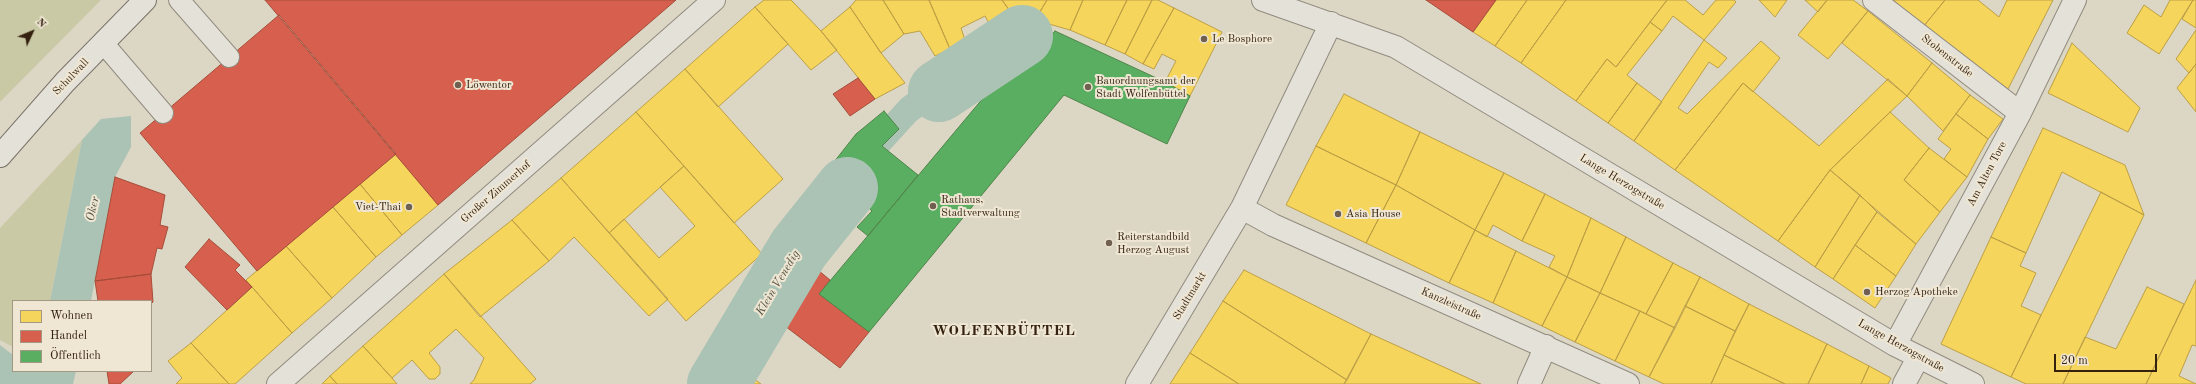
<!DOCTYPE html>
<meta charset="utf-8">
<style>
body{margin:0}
#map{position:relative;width:2196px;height:384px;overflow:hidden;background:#dcd6c5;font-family:"Old Standard TT",serif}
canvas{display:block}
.legend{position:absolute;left:12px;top:300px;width:140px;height:72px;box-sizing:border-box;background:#efe7d3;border:1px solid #a49885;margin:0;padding:5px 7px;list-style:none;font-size:12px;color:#34210f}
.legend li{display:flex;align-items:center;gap:8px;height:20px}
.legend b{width:20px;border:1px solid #a49885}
.north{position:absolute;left:12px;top:12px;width:40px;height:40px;-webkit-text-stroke:3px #efe7d3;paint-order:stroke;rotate:46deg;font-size:11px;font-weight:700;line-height:16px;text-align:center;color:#34210f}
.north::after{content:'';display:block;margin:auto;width:14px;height:18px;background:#34210f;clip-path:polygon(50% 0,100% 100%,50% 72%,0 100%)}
.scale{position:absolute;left:2054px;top:354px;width:103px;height:18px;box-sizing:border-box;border:2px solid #34210f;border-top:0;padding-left:5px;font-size:12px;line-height:14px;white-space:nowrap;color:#34210f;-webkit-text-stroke:3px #efe7d3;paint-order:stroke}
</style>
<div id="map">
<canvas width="2196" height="384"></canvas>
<ul class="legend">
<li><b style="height:11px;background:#f6d55c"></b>Wohnen</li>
<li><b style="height:11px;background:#d6604d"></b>Handel</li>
<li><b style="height:11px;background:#5aae61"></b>Öffentlich</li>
</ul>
<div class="north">N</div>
<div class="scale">20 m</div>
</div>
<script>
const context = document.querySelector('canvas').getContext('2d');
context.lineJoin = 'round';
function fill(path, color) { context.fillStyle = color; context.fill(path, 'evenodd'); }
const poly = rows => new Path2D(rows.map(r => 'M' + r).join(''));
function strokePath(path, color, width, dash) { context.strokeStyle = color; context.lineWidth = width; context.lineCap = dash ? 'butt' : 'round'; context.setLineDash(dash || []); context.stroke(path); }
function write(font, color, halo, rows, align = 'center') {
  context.font = font + ' "Old Standard TT",serif'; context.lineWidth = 4; context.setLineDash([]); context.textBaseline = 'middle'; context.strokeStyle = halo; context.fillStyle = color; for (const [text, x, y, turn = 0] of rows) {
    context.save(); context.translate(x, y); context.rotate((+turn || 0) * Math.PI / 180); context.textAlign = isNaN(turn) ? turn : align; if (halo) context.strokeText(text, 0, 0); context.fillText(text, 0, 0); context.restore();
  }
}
fill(poly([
 [0,0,101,0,0,102],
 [82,140,50,301,13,301,13,347,0,340,0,228]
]), '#cac9a6');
fill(poly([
 [1016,15,1035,20,950,96,916,121,789,260,750,354,732,384,703,384,764,246,812,198,901,99],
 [131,116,131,147,115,177,91,301,50,301,82,140,101,119],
 [0,345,13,355,13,371,76,371,73,384,0,384]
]), '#abc3b4');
const homes = poly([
 [764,0,791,0,821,31,837,50,811,70,755,7,764,0],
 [856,0,883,0,904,34,881,53,850,7,856,0],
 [883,0,929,0,950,49,935,56,920,31,904,34,883,0],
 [929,0,1002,0,1012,14,992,29,985,16,961,28,965,40,950,49,929,0],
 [1002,0,1047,0,1035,20,1012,14,1002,0],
 [1047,0,1083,0,1070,30,1035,20,1047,0],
 [1083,0,1127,0,1105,45,1070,30,1083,0],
 [1127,0,1152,0,1125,54,1105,45,1127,0],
 [1152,0,1158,0,1174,8,1143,64,1125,54,1152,0],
 [1496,0,1527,0,1495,46,1473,32,1496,0],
 [1527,0,1566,0,1521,63,1495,46,1527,0],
 [1566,0,1667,0,1616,67,1607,59,1576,101,1521,63,1566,0],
 [1667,0,1685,0,1703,15,1716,0,1734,0,1736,2,1704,40,1673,16,1662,31,1650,22,1667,0],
 [1759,0,1787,0,1775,17,1759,0],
 [1805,0,1827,0,1818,12,1805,0],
 [1827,0,1853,0,1868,11,1828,59,1798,35,1827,0],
 [1889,0,1945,0,1923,27,1889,0],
 [1945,0,1978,0,1999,17,2007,0,2053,0,2008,89,1923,27,1945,0],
 [2170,0,2193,0,2159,54,2127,33,2144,5,2161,17,2170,0],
 [2193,0,2196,0,2196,28,2182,19,2193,0],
 [755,7,788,44,718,107,685,69,755,7],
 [850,7,881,53,905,83,875,99,821,31,850,7],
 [1174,8,1222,32,1190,96,1165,82,1176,61,1162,54,1154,69,1143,64,1174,8],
 [1868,11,1932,63,1907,96,1842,43,1868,11],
 [1650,22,1662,31,1627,75,1637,83,1608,123,1576,101,1607,59,1616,67,1650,22],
 [2196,30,2196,64,2189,73,2176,59,2196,30],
 [1704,40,1727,58,1718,68,1709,62,1678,108,1687,114,1761,41,1780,58,1753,92,1743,83,1675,170,1634,141,1704,40],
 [2072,43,2140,108,2128,132,2048,93,2072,43],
 [1932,63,1970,95,1943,131,1907,96,1932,63],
 [2196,64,2196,112,2177,88,2196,64],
 [685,69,783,179,734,223,636,112,685,69],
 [1888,79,1907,96,1830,170,1778,241,1675,170,1743,83,1819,146,1888,79],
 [1637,83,1662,102,1634,141,1608,123,1637,83],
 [1344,94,1420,132,1396,185,1316,146,1344,94],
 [1970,95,2003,119,1988,139,1956,114,1970,95],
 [636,112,684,166,609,233,561,178,636,112],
 [1890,112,1929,148,1904,180,1940,212,1916,244,1830,170,1890,112],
 [1956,114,1988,139,1967,177,1944,159,1951,149,1938,139,1956,114],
 [2043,128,2125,165,2144,215,2062,172,2026,253,1991,237,2043,128],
 [1420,132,1504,173,1475,230,1396,185,1420,132],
 [1316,146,1396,185,1366,243,1286,205,1316,146],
 [1929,148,1967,177,1940,212,1904,180,1929,148],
 [396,154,438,205,402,235,360,184,396,154],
 [684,166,762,254,686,321,609,233,624,219,659,258,695,226,660,187,684,166],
 [1830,170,1860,195,1815,267,1778,241,1830,170],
 [1504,173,1545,194,1522,241,1493,225,1487,237,1475,230,1504,173],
 [561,178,668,299,649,316,574,237,549,261,512,220,561,178],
 [360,184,402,235,376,257,332,206,360,184],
 [1396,185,1475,230,1449,283,1366,243,1396,185],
 [2101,192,2144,215,2063,384,2026,384,2011,377,2101,192],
 [1545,194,1591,218,1567,277,1549,267,1555,256,1522,241,1545,194],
 [1860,195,1877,212,1833,279,1815,267,1860,195],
 [332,206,376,257,332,298,286,246,332,206],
 [1877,212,1916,244,1896,276,1855,245,1877,212],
 [1591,218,1626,237,1600,293,1567,277,1591,218],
 [512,220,549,261,480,317,444,274,512,220],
 [1475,230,1516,251,1493,303,1449,283,1475,230],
 [1626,237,1673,263,1646,314,1600,293,1626,237],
 [1991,237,2026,253,2020,266,2036,273,2021,306,2041,315,2011,377,1941,344,1991,237],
 [1855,245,1896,276,1875,308,1833,279,1855,245],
 [286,246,332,298,292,333,246,280,286,246],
 [1516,251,1567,277,1542,326,1493,303,1516,251],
 [1673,263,1700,277,1675,328,1646,314,1673,263],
 [1244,270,1371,334,1347,380,1223,301,1244,270],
 [444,274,536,379,530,384,470,384,474,380,484,358,456,329,429,353,440,367,440,374,435,379,429,379,412,360,392,378,363,346,444,274],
 [1567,277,1600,293,1575,342,1542,326,1567,277],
 [1700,277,1749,304,1735,331,1685,306,1700,277],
 [2196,280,2196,346,2192,345,2179,376,2196,384,2146,384,2196,280],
 [252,287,292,333,235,384,229,384,191,343,252,287],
 [2147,287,2184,304,2146,384,2063,384,2085,337,2116,349,2147,287],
 [1600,293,1640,311,1615,361,1575,342,1600,293],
 [1223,301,1347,380,1344,384,1239,384,1190,353,1223,301],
 [1749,304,1827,344,1808,384,1785,384,1724,355,1749,304],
 [1685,306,1735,331,1711,384,1664,384,1649,377,1685,306],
 [1640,311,1675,328,1649,377,1615,361,1640,311],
 [1371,334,1481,384,1344,384,1371,334],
 [191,343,229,384,176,384,182,378,168,361,191,343],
 [1827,344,1869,366,1861,384,1808,384,1827,344],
 [363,346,392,378,397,384,337,384,330,376,363,346],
 [1190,353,1239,384,1170,384,1190,353],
 [1724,355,1785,384,1711,384,1724,355],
 [1869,366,1891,378,1888,384,1861,384,1869,366],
 [330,376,337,384,322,384,330,376],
 [751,377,761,384,746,384,751,377]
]);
fill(homes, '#f6d55c');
strokePath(homes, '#bc9f45', 1);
const shops = poly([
 [265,0,676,0,438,205,265,0],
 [1426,0,1496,0,1473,32,1426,0],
 [279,15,396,154,257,271,140,133,279,15],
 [858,78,875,99,850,116,833,94,858,78],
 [115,177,165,195,160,225,168,227,162,249,157,248,151,274,95,281,115,177],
 [209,239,240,265,235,270,252,287,227,310,185,267,209,239],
 [801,256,830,280,819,294,869,332,840,368,768,313,801,256],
 [151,274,153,302,151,304,151,301,98,301,95,281,151,274],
 [107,371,134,371,120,384,109,384,107,371]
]);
fill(shops, '#d6604d');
strokePath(shops, '#a54d3a', 1);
const public = poly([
 [1055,31,1165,82,1190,96,1167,144,1064,95,869,332,819,294,994,85,989,80,1001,67,1015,77,1055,31],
 [884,111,899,129,882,146,918,175,868,236,857,227,872,211,845,186,832,202,812,190,856,134,884,111]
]);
fill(public, '#5aae61');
strokePath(public, '#4f8448', 1);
strokePath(poly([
 [939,91,1022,36],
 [718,384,799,248,847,188]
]), '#abc3b4', 62);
const lane = poly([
 [179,0,229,57],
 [104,44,163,113]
]);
const street = poly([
 [1263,0,1396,47,1895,345,1973,384],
 [1874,0,2020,113],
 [1242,208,1273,225,1628,384],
 [1895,345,2020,113,2075,0],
 [278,384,714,0],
 [1137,384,1242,208,1331,23],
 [1529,384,1546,346],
 [1904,384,1918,358]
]);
const secondary = poly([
 [0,156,65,82,145,0]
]);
strokePath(lane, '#918b7f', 22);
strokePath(street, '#918b7f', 24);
strokePath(secondary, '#797268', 24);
strokePath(lane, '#e4e1d9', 20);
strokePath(street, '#e4e1d9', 22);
strokePath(secondary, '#e4e1d9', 22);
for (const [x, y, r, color] of [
 [1204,39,4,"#6f604f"],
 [458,85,4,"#6f604f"],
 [1088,87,4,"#6f604f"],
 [933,206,4,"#6f604f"],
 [409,207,4,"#6f604f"],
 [1338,214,4,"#6f604f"],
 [1109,243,4,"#6f604f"],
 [1867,292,4,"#6f604f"]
]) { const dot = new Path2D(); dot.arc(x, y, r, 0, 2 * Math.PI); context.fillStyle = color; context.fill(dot); strokePath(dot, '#efe7d3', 1.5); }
write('11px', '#34210f', '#efe7d3', [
 ["Le Bosphore",1212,39],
 ["Bauordnungsamt der",1096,81],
 ["Stadt Wolfenbüttel",1096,94],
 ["Löwentor",466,85],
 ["Rathaus,",941,200],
 ["Stadtverwaltung",941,213],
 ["Viet-Thai",401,207,"right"],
 ["Asia House",1346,214],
 ["Reiterstandbild",1117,237],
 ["Herzog August",1117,250],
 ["Herzog Apotheke",1875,292]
], 'left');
write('11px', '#34210f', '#efe7d3', [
 ["Stobenstraße",1947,56,38],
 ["Schulwall",71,77,-46],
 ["Am Alten Tore",1987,174,-62],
 ["Lange Herzogstraße",1622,182,31],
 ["Großer Zimmerhof",496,192,-41],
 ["Stadtmarkt",1190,296,-59],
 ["Kanzleistraße",1451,304,24],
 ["Lange Herzogstraße",1901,346,29]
]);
write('italic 12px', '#514f3e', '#efe7d3', [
 ["Oker",93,209,-77],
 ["Klein Venedig",778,283,-59]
]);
context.letterSpacing = '1px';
write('bold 15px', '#34210f', '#efe7d3', [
 ["WOLFENBÜTTEL",1004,331]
]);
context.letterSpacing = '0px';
</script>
